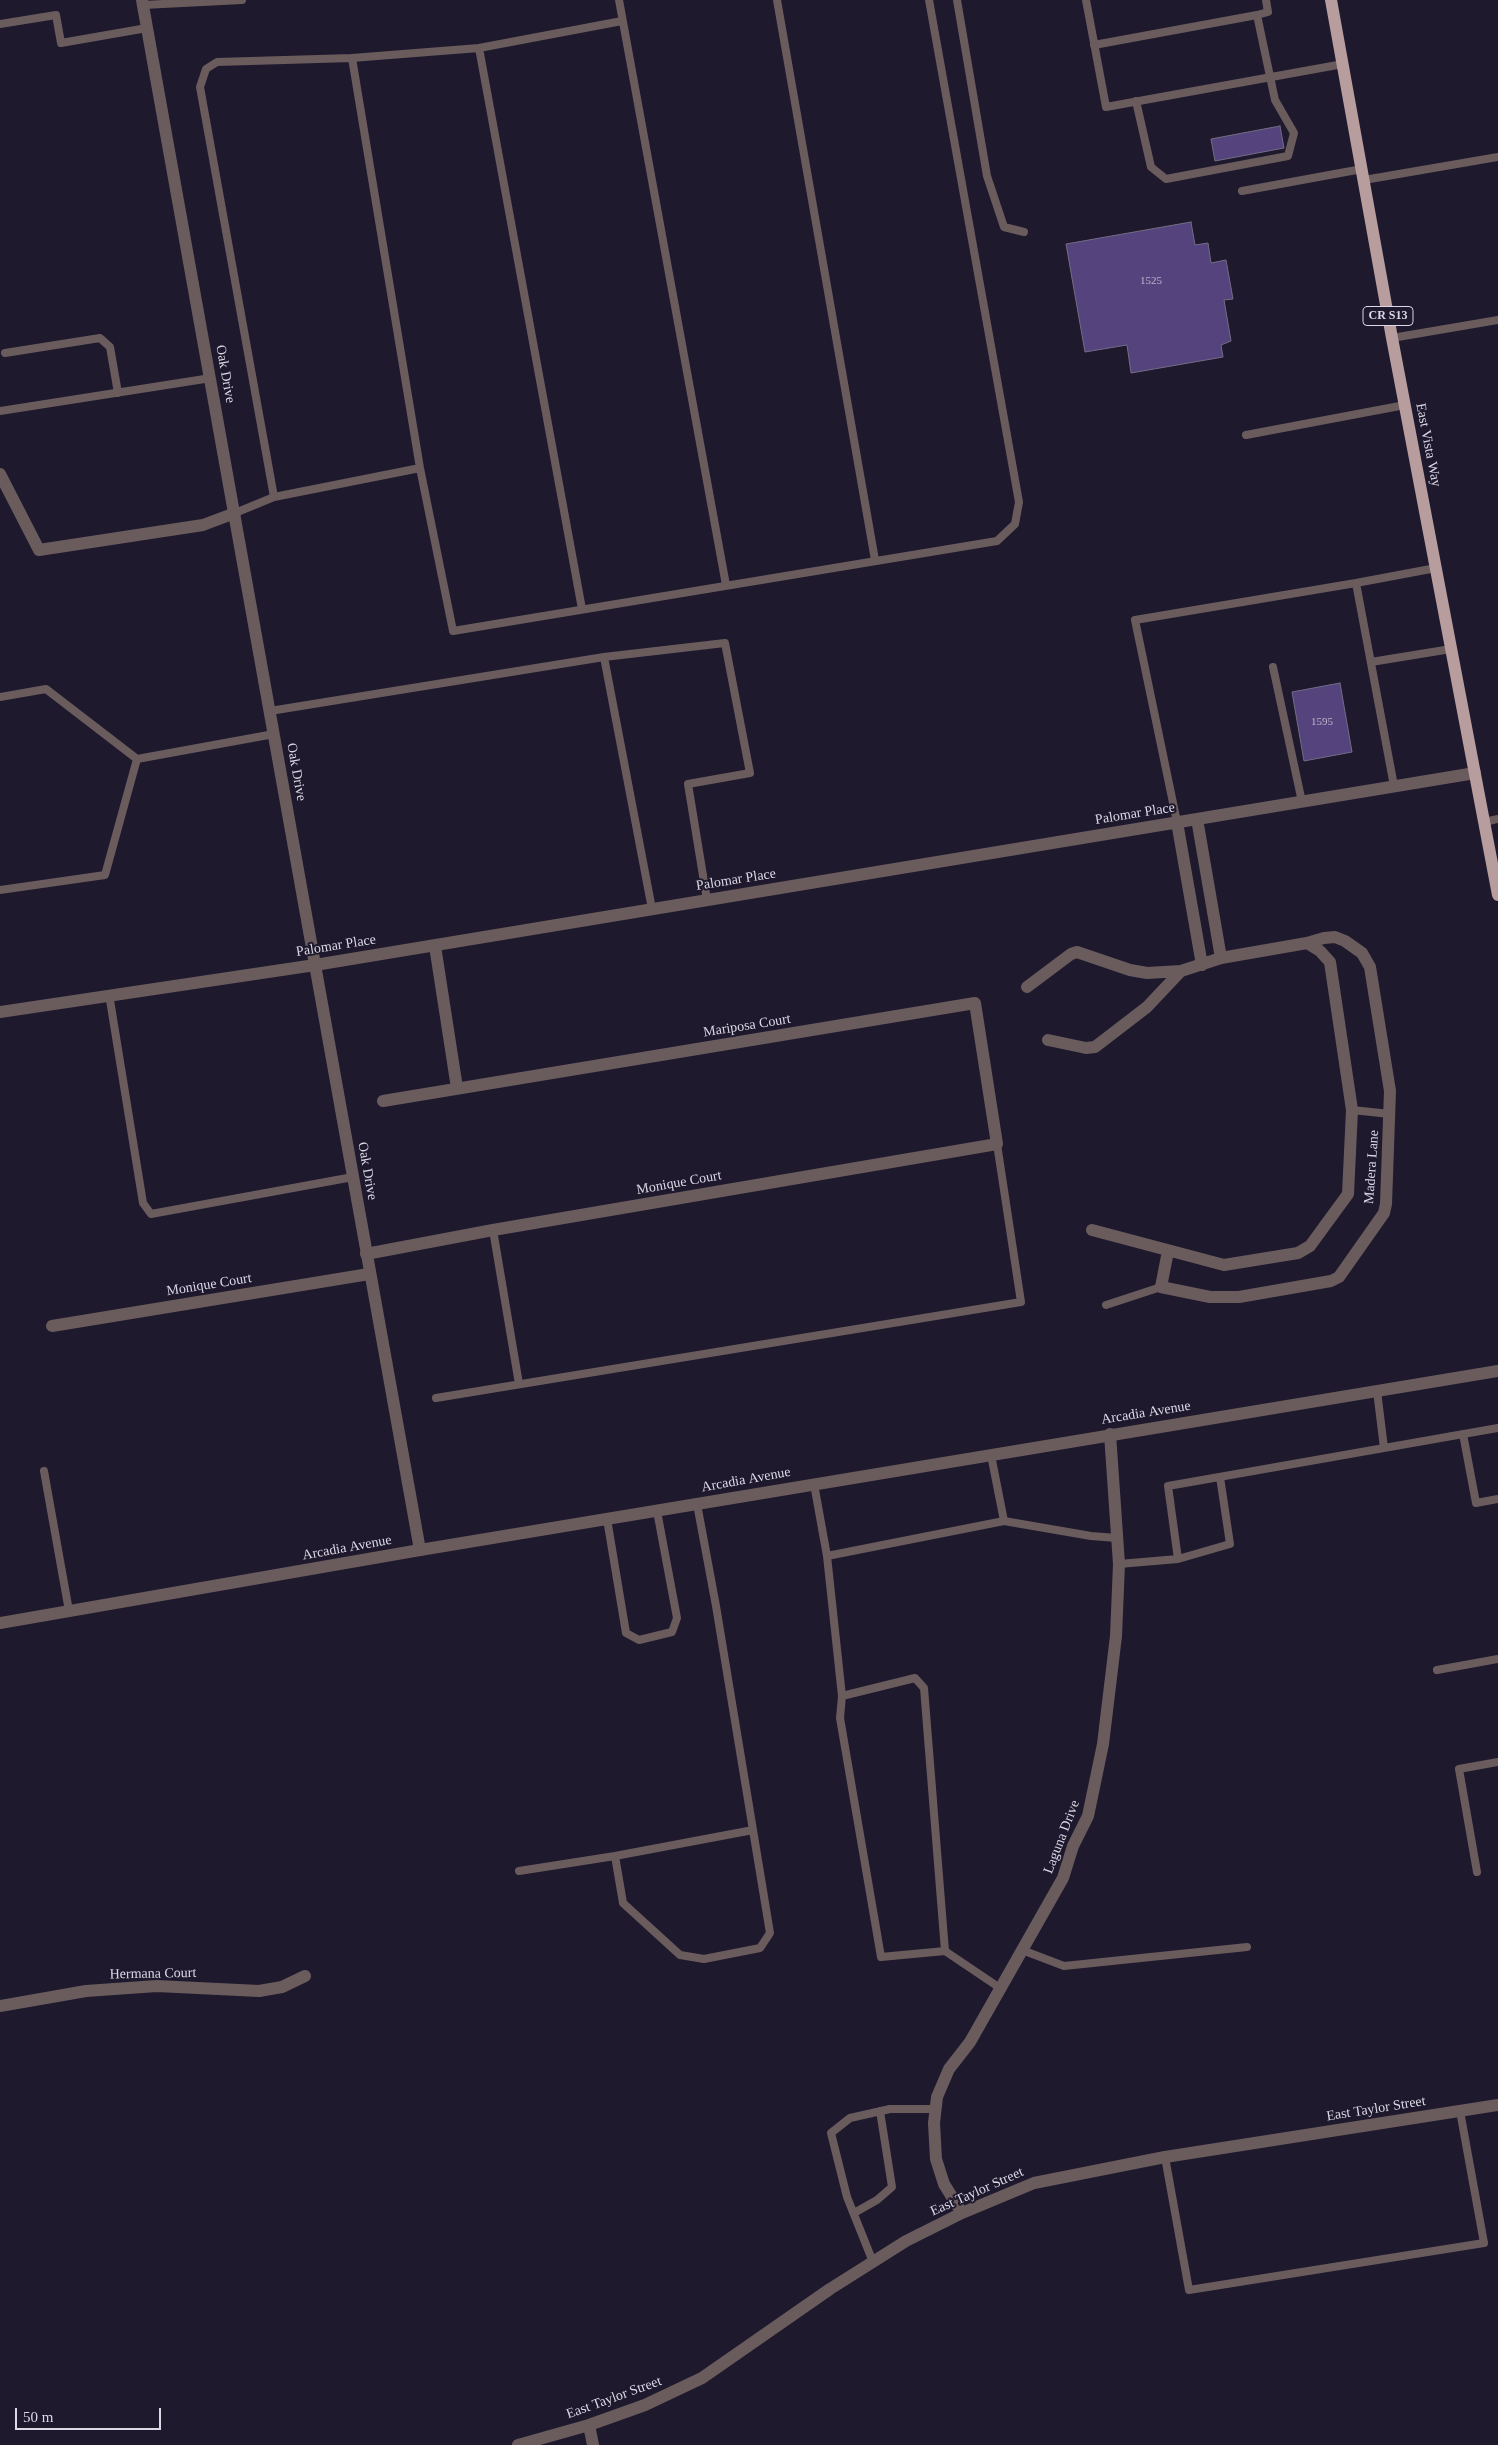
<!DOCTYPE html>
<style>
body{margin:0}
#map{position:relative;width:1498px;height:2445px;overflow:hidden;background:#1f192d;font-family:"Times New Roman",serif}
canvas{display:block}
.scale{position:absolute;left:15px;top:2408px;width:146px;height:22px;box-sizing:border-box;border:2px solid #dcd9e7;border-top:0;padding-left:6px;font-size:15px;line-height:18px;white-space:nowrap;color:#dcd9e7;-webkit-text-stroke:4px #1f192d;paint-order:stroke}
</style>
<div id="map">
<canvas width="1498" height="2445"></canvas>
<div class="scale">50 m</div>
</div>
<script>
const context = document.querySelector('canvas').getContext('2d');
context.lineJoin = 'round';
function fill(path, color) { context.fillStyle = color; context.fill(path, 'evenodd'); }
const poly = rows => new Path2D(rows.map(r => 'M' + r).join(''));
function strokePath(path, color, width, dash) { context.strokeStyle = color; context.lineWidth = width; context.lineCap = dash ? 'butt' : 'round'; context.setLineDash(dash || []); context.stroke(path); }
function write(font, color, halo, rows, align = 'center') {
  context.font = font + ' "Times New Roman",serif'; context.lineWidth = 4; context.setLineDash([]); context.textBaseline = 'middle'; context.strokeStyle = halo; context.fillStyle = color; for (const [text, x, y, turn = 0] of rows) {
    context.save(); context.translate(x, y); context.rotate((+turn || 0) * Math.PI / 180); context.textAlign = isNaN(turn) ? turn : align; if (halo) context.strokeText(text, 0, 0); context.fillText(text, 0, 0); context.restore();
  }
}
const building = poly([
 [1280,126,1284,148,1215,161,1211,139,1280,126],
 [1191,222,1195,245,1208,243,1211,263,1226,260,1233,299,1224,300,1231,341,1221,345,1223,357,1131,373,1127,345,1085,352,1066,244,1191,222],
 [1340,683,1352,752,1304,761,1292,692,1340,683]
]);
fill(building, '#55437d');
strokePath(building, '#736d86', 1);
strokePath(poly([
 [619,0,726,585],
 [777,0,875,560],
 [957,0,987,176,1004,227,1024,232],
 [1086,0,1106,107,1343,64],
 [143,5,242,0],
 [1257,15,1268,12,1266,0],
 [0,24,56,15,61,43,147,28],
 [1094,45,1257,15,1275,100,1294,133,1288,156,1166,179,1151,167,1136,101],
 [479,48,582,609],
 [352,58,420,468,453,631,997,541,1015,524,1019,502,929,0],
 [1364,180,1498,157],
 [1242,191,1362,169],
 [1392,338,1498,320],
 [5,353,100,338,110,347,118,393],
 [0,411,211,378],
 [1246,435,1405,405],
 [274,497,200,87,206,69,217,62,352,58,479,48,622,21],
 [235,513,274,497,420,468],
 [1356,583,1436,568],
 [1371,662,1451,649],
 [1273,667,1302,802],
 [0,697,46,689,137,759,274,734],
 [270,711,604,657],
 [1177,822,1135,620,1356,583,1394,786],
 [1484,822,1498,819],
 [0,890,105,875,137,759],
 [652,909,604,657,725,643,750,773,688,784,707,900],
 [109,994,143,1203,151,1214,353,1177],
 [1352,1110,1390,1114],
 [493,1230,519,1384],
 [1106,1305,1161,1287],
 [1377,1391,1384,1448],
 [436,1398,1021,1302,997,1144],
 [1463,1434,1476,1503,1498,1499],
 [991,1455,1004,1521,1091,1536,1117,1538],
 [44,1471,69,1611],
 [814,1484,827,1556,842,1696],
 [697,1504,716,1606,770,1933,760,1948,704,1959,680,1955,623,1903,615,1856,753,1830],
 [607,1519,626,1633,639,1640,672,1632,677,1618,657,1511],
 [827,1556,1004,1521],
 [1178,1559,1230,1544,1220,1477],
 [1119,1564,1178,1559,1168,1486,1498,1428],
 [1437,1670,1498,1659],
 [519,1871,615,1856],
 [1477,1872,1459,1769,1498,1762],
 [1022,1950,1064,1966,1247,1947],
 [945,1951,924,1688,915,1678,842,1696,840,1718,881,1957,945,1951,1000,1988],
 [1165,2157,1189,2290,1484,2243,1460,2111],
 [854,2213,877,2200,892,2187,880,2111],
 [873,2262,847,2197,831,2133,850,2118,890,2109,936,2109]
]), '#6a5c5d', 8);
strokePath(poly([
 [0,474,39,550,203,525,235,513],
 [1197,819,1221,958],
 [1177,822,1202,965],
 [435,946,457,1088],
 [1027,987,1071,954,1077,952,1130,970,1147,973,1181,971],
 [0,1012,315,965,1475,773],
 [1048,1040,1086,1048,1095,1047,1147,1007,1181,971,1221,958,1307,943],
 [1092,1230,1224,1265,1298,1253,1310,1246,1348,1194,1352,1110,1330,962,1320,951,1307,943,1324,938,1335,937,1345,941,1362,953,1370,967,1390,1091,1386,1204,1384,1213,1339,1277,1331,1281,1239,1297,1210,1297,1161,1287,1168,1251],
 [366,1254,493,1230,997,1144,975,1003,383,1101],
 [52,1326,369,1274],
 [0,1623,420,1550],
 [0,2006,86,1991,157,1986,259,1991,282,1987,305,1976],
 [962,2213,944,2184,936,2159,934,2123,937,2097,949,2069,970,2042,1063,1878,1073,1846,1088,1816,1103,1744,1116,1636,1119,1564,1110,1434],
 [589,2425,593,2445],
 [518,2445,589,2425,645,2405,702,2378,830,2289,906,2241,962,2213,1034,2183,1165,2157,1498,2105]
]), '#6a5c5d', 12);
strokePath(poly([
 [142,0,420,1550,1498,1371]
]), '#6a5c5d', 12);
strokePath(poly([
 [1331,0,1392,338,1498,895]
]), '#b89d9e', 12);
write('11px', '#bab4cc', null, [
 ["1525",1151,281],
 ["1595",1322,722]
]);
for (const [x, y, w] of [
 [1388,316,50]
]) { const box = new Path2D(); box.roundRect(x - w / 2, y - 9.5, w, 19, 4); context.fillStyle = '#1f192d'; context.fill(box); strokePath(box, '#dcd9e7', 1); }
write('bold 12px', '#dcd9e7', null, [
 ["CR S13",1388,316]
]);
write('14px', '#dcd9e7', '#1f192d', [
 ["Oak Drive",225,374,80],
 ["East Vista Way",1428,445,79],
 ["Oak Drive",296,772,80],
 ["Palomar Place",1135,814,-9],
 ["Palomar Place",736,880,-9],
 ["Palomar Place",336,946,-9],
 ["Mariposa Court",747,1026,-9],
 ["Madera Lane",1372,1167,-86],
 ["Oak Drive",367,1171,80],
 ["Monique Court",679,1183,-10],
 ["Monique Court",209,1285,-9],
 ["Arcadia Avenue",1146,1413,-9],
 ["Arcadia Avenue",746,1480,-10],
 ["Arcadia Avenue",347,1548,-10],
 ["Laguna Drive",1062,1837,-69],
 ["Hermana Court",153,1974,-1],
 ["East Taylor Street",1376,2109,-9],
 ["East Taylor Street",977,2192,-24],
 ["East Taylor Street",614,2398,-20]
]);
</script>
